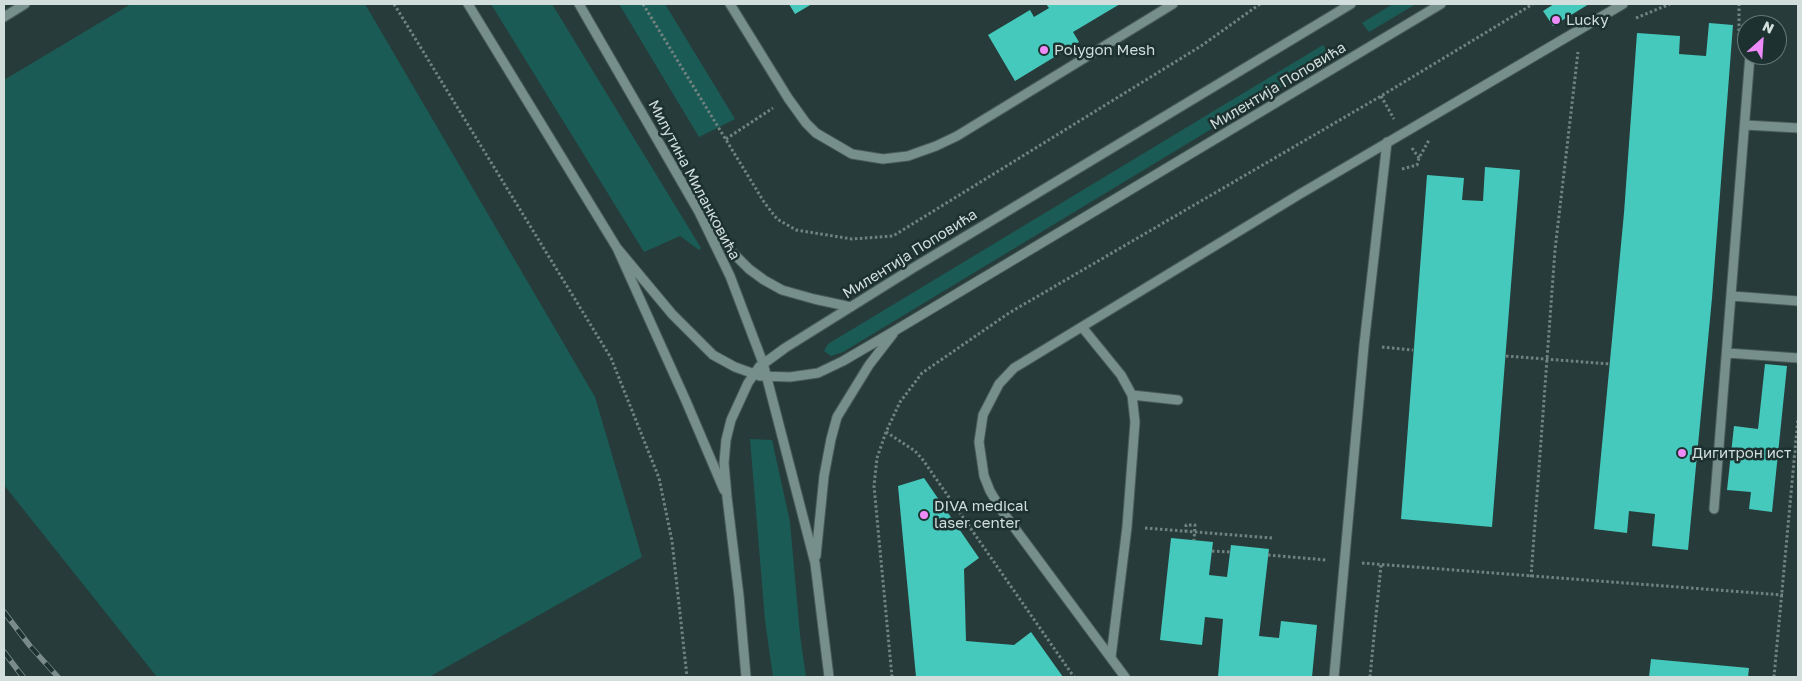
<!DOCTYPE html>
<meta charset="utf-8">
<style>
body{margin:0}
#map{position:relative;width:1802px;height:681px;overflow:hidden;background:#273c3a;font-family:"Golos Text",sans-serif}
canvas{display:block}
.frame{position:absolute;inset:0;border:5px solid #d1dedc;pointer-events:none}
.north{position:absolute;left:1737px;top:15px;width:50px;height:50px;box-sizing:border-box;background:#1d3230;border:1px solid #657775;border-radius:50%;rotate:26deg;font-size:14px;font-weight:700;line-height:20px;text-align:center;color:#d1dedc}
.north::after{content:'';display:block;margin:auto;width:18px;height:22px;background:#ed8cf9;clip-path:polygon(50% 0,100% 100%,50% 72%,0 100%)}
</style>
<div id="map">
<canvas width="1802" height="681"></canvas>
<div class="frame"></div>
<div class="north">N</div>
</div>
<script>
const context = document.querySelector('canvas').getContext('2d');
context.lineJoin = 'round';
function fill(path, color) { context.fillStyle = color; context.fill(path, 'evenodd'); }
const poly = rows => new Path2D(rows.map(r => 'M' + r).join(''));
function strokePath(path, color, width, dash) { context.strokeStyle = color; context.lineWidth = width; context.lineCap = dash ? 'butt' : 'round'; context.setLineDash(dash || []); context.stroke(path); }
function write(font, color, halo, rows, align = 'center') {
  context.font = font + ' "Golos Text",sans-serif'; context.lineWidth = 5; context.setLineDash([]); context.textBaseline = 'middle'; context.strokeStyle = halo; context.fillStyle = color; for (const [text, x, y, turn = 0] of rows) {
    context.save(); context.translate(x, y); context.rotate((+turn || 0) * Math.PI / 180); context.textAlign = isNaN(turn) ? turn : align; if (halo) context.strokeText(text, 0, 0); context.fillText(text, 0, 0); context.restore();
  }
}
fill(poly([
 [131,4,365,4,595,397,642,557,429,677,157,677,4,485,4,80],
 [491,4,552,4,701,248,699,250,680,236,644,252],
 [619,4,665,4,735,119,699,137],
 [1393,4,1416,4,1369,32,1362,23],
 [1323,45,1332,56,843,352,831,356,824,351,828,344],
 [750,439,772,440,790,522,800,635,806,677,773,677,765,620]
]), '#1b5b55');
fill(poly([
 [789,4,812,4,795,14],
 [1046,4,1120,4,1073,32,1079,42,1015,81,988,35,1030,10,1034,17,1049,8],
 [1554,4,1589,4,1553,26,1543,11],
 [1709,23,1733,25,1712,298,1688,550,1652,546,1655,514,1629,511,1627,533,1594,529,1624,213,1637,33,1680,36,1679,54,1706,56],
 [1485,167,1520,170,1492,527,1401,519,1427,175,1464,178,1462,200,1483,201],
 [1765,364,1787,366,1772,512,1749,509,1751,492,1727,490,1734,426,1758,429],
 [924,478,979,558,964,569,966,641,1014,645,1031,632,1063,677,916,677,898,486],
 [1171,538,1213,542,1209,575,1227,577,1231,545,1269,549,1259,636,1279,638,1281,621,1317,625,1312,677,1218,677,1223,619,1205,617,1202,645,1160,640],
 [1651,659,1749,668,1748,677,1649,677]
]), '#45c9bd');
const minor = poly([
 [468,4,617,248,686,401,724,490],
 [579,4,699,212,730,276,763,363,815,563,829,677],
 [730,4,788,98,806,123,816,133,852,154,883,159,908,156,936,146,957,136,1173,4],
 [4,17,25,4],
 [1745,125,1798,128],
 [709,224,729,249,749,269,764,280,782,290,814,299,851,307],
 [617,248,672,314,713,355,735,367,760,376,790,377,818,373,843,361,896,330,1441,4],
 [1732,296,1798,301],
 [1082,327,1121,375,1132,395,1135,422,1127,527,1111,657],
 [1727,353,1798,358],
 [1132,395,1178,400],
 [1714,509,1750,55],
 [816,556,824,476,831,439,837,417,869,365,893,334],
 [746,677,739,596,727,497,724,463,726,440,731,420,748,383,759,367,785,348,913,268,1351,4],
 [1125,677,1002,511,990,491,984,476,979,442,983,415,999,384,1014,368,1024,362,1300,194,1623,4],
 [1334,677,1364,345,1387,142]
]);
strokePath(minor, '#485b59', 11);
strokePath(poly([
 [394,4,611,358,659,478,672,541,687,677],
 [643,4,764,202,777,219,796,230,852,239,893,236,1201,46,1260,4],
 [1636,18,1670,4],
 [1739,41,1739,4],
 [1381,96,1394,119],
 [726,139,773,108],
 [1412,148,1419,158],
 [1402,169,1417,165,1419,158,1429,140],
 [1382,347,1413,350],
 [1506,356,1610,364],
 [886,432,915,451,923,460,1074,677],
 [1145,528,1272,538],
 [1186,532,1186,525,1195,525,1194,540],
 [1212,551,1230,552],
 [1268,555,1326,560],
 [1362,563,1783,595],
 [1531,577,1555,250,1578,52],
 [892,677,874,486,877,458,886,432,900,402,922,373,1009,313,1381,96,1533,4],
 [1370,677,1381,565],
 [1774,677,1798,418]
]), '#718381', 3, [2.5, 2.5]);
strokePath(minor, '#778f8b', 9);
const rail = poly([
 [4,612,30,646,58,677],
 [4,652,23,677]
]);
strokePath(rail, '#7a8b89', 5.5);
strokePath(rail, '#1d3230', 4, [11]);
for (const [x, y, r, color] of [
 [1556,20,5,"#ed8cf9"],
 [1044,50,5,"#ed8cf9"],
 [1682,453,5,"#ed8cf9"],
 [924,515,5,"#ed8cf9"]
]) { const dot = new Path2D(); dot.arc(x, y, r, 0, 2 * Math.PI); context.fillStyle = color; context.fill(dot); strokePath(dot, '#1d3230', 2); }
write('15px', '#d1dedc', '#1d3230', [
 ["Lucky",1566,20],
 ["Polygon Mesh",1054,50],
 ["Дигитрон ист",1692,453],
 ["DIVA medical",934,506],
 ["laser center",934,523]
], 'left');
write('15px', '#d1dedc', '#1d3230', [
 ["Милентија Поповића",1278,86,-31],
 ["Милутина Миланковића",694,180,62],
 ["Милентија Поповића",910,254,-32]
]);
</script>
